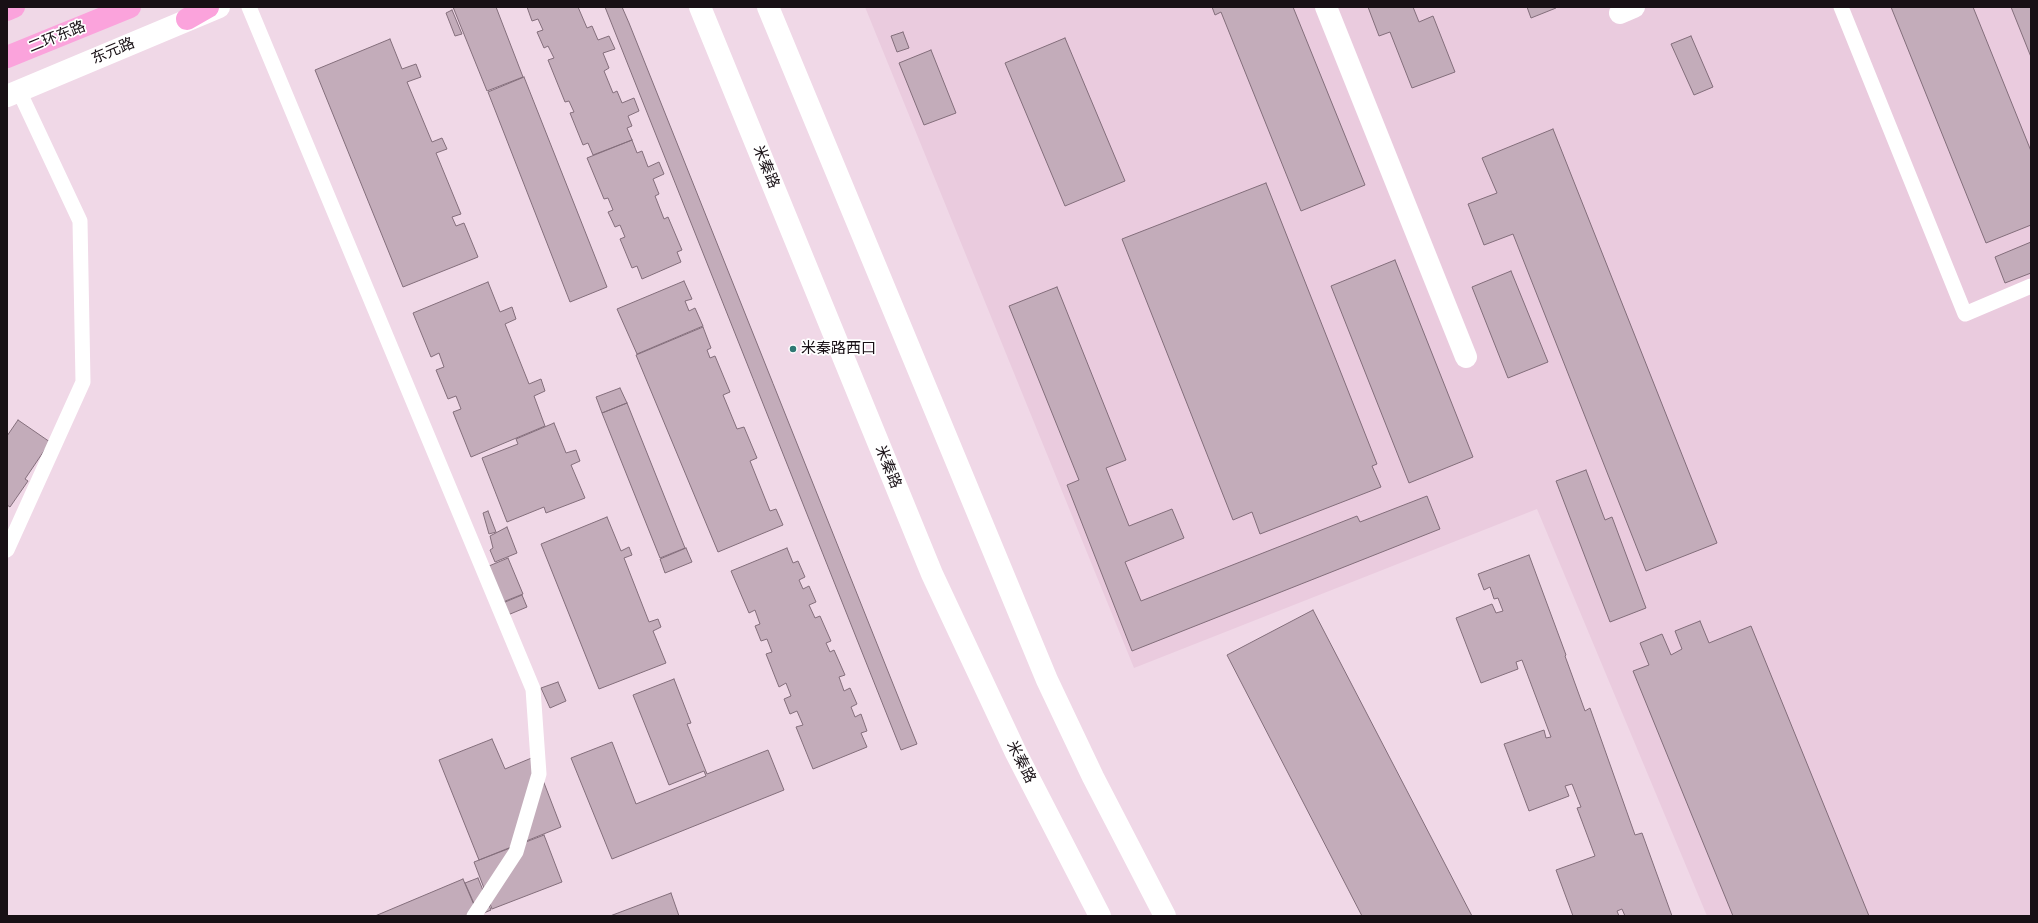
<!DOCTYPE html>
<meta charset="utf-8">
<style>
body{margin:0}
#map{position:relative;width:2038px;height:923px;overflow:hidden;background:#f0d8e7;font-family:Cabin,sans-serif}
canvas{display:block}
.frame{position:absolute;inset:0;border:8px solid #181015;pointer-events:none}
</style>
<div id="map">
<canvas width="2038" height="923"></canvas>
<div class="frame"></div>
</div>
<script>
const context = document.querySelector('canvas').getContext('2d');
context.lineJoin = 'round';
function fill(path, color) { context.fillStyle = color; context.fill(path, 'evenodd'); }
const poly = rows => new Path2D(rows.map(r => 'M' + r).join(''));
function strokePath(path, color, width, dash) { context.strokeStyle = color; context.lineWidth = width; context.lineCap = dash ? 'butt' : 'round'; context.setLineDash(dash || []); context.stroke(path); }
function write(font, color, halo, rows, align = 'center') {
  context.font = font + ' Cabin,"Noto Sans SC",sans-serif'; context.lineWidth = 3.5; context.setLineDash([]); context.textBaseline = 'middle'; context.strokeStyle = halo; context.fillStyle = color; for (const [text, x, y, turn = 0] of rows) {
    context.save(); context.translate(x, y); context.rotate((+turn || 0) * Math.PI / 180); context.textAlign = isNaN(turn) ? turn : align; if (halo) context.strokeText(text, 0, 0); context.fillText(text, 0, 0); context.restore();
  }
}
fill(poly([
 [865,7,2031,7,2031,916,1707,916,1537,509,1134,668]
]), '#eacbde');
const building = poly([
 [453,7,496,7,523,77,487,91,453,7],
 [527,7,578,7,587,28,592,26,598,40,609,36,615,49,603,53,609,68,604,71,613,93,617,91,622,103,634,98,639,111,628,116,632,126,627,128,632,140,593,155,588,143,583,145,570,113,574,112,569,101,565,102,548,60,554,58,548,46,544,48,537,32,543,30,538,19,532,21,527,7],
 [605,7,622,7,629,23,917,744,901,750,605,7],
 [1212,7,1293,7,1365,185,1301,211,1221,12,1215,15,1212,7],
 [1368,7,1413,7,1419,22,1433,16,1455,72,1412,88,1390,32,1379,36,1368,7],
 [1527,7,1555,7,1556,8,1531,18,1527,7],
 [1891,7,1973,7,2031,151,2031,225,1986,243,1891,7],
 [2011,7,2031,7,2031,57,2011,7],
 [452,10,462,34,455,36,446,13,452,10],
 [903,32,909,48,897,52,891,36,903,32],
 [1691,36,1713,87,1694,95,1671,44,1691,36],
 [1065,38,1125,181,1065,206,1005,63,1065,38],
 [390,39,402,69,416,64,421,77,407,82,432,142,442,138,447,149,436,153,461,214,452,217,456,226,464,223,478,257,403,287,315,70,390,39],
 [931,50,956,113,924,125,899,63,931,50],
 [524,77,607,287,570,302,488,92,524,77],
 [1553,129,1717,543,1646,571,1513,234,1484,245,1468,204,1497,193,1482,158,1553,129],
 [632,140,637,153,642,151,648,167,659,162,664,174,653,179,659,194,655,196,664,219,668,217,682,250,677,252,681,262,642,279,637,266,632,268,620,239,625,237,620,225,615,227,608,212,613,210,608,198,604,199,587,158,632,140],
 [1266,183,1377,464,1372,466,1381,487,1260,534,1252,512,1233,520,1122,239,1266,183],
 [2031,242,2031,273,2005,283,1995,257,2031,242],
 [1395,260,1473,457,1409,483,1331,286,1395,260],
 [1511,271,1548,362,1508,378,1472,287,1511,271],
 [684,281,692,299,685,301,689,311,695,308,703,326,637,354,617,309,684,281],
 [488,282,500,312,512,307,516,319,505,324,529,384,541,379,545,391,534,396,545,426,471,457,453,412,461,409,456,396,448,399,436,370,444,367,439,353,431,357,413,313,488,282],
 [1057,287,1126,460,1106,468,1129,526,1172,509,1184,538,1125,562,1141,601,1357,516,1360,522,1427,496,1440,529,1132,651,1067,485,1079,480,1009,306,1057,287],
 [703,327,711,348,707,350,710,358,715,356,730,392,723,395,737,429,744,427,757,458,750,461,770,511,776,509,783,525,718,552,636,355,703,327],
 [620,388,627,403,602,413,596,397,620,388],
 [627,403,685,548,660,558,602,413,627,403],
 [18,420,50,442,25,479,28,481,10,507,7,505,7,436,18,420],
 [554,423,566,453,576,450,580,461,571,465,585,498,546,513,544,507,507,522,482,458,518,444,516,439,554,423],
 [1586,470,1605,520,1612,517,1646,608,1610,622,1556,481,1586,470],
 [488,511,496,532,489,534,483,513,488,511],
 [607,517,621,551,629,547,632,555,624,558,649,622,658,619,661,627,653,631,666,663,599,689,541,544,607,517],
 [507,527,517,553,495,562,490,550,493,548,490,536,507,527],
 [686,548,692,562,665,573,660,559,686,548],
 [787,548,793,563,798,561,805,577,799,580,803,589,809,586,816,602,809,605,815,618,820,616,831,641,826,643,830,652,834,650,845,675,839,677,844,691,850,688,857,704,851,707,855,717,861,714,867,731,861,733,867,747,813,769,796,727,803,725,797,711,790,714,784,699,791,696,786,683,779,687,766,654,772,652,767,639,761,641,755,626,760,624,755,610,749,613,731,571,787,548],
 [1529,555,1566,655,1565,656,1585,711,1590,708,1635,835,1642,833,1672,916,1625,916,1622,909,1617,911,1619,916,1573,916,1556,870,1595,856,1577,808,1581,807,1572,784,1565,786,1569,796,1529,811,1504,744,1544,730,1546,738,1551,737,1522,660,1516,662,1518,669,1481,683,1456,618,1492,604,1496,613,1503,611,1498,598,1494,599,1490,587,1484,590,1478,574,1529,555],
 [508,558,523,594,498,604,489,566,508,558],
 [522,595,527,607,503,617,498,605,522,595],
 [1313,610,1472,916,1362,916,1227,655,1313,610],
 [1700,621,1709,643,1751,626,1869,916,1733,916,1633,671,1649,665,1640,643,1662,634,1671,655,1682,649,1675,631,1700,621],
 [674,679,691,723,687,724,707,774,768,750,784,790,612,859,571,758,612,742,636,804,706,776,704,771,669,785,633,695,674,679],
 [558,682,566,701,550,708,541,688,558,682],
 [492,739,505,769,534,757,561,827,479,860,439,760,492,739],
 [544,835,562,882,492,909,474,862,544,835],
 [478,878,491,910,479,915,465,883,478,878],
 [463,879,477,912,468,916,375,916,463,879],
 [671,893,679,916,610,916,671,893]
]);
fill(building, '#c3acba');
strokePath(building, '#836e7b', 1);
strokePath(poly([
 [249,7,533,689,539,774,516,852,474,916],
 [1841,7,1965,314,2031,286],
 [7,550,83,382,80,221,19,91]
]), '#fff', 15);
strokePath(poly([
 [1326,7,1466,357],
 [1620,13,1634,7]
]), '#fff', 22);
strokePath(poly([
 [700,7,932,574,1016,753,1100,916],
 [768,7,1047,680,1093,777,1165,916],
 [7,96,219,7]
]), '#fff', 22);
strokePath(poly([
 [7,10,14,7],
 [187,19,208,7],
 [7,57,130,7]
]), '#fba3dc', 22);
for (const [x, y, r, color] of [
 [793,349,4,"#2f7874"]
]) { const dot = new Path2D(); dot.arc(x, y, r, 0, 2 * Math.PI); context.fillStyle = color; context.fill(dot); strokePath(dot, '#fff', 1.5); }
write('15px', '#181015', '#fff', [
 ["二环东路",57,37,-22],
 ["东元路",113,51,-23],
 ["米秦路",766,167,68],
 ["米秦路",888,467,68],
 ["米秦路",1021,762,63]
]);
write('15px', '#181015', '#fff', [
 ["米秦路西口",801,349]
], 'left');
</script>
